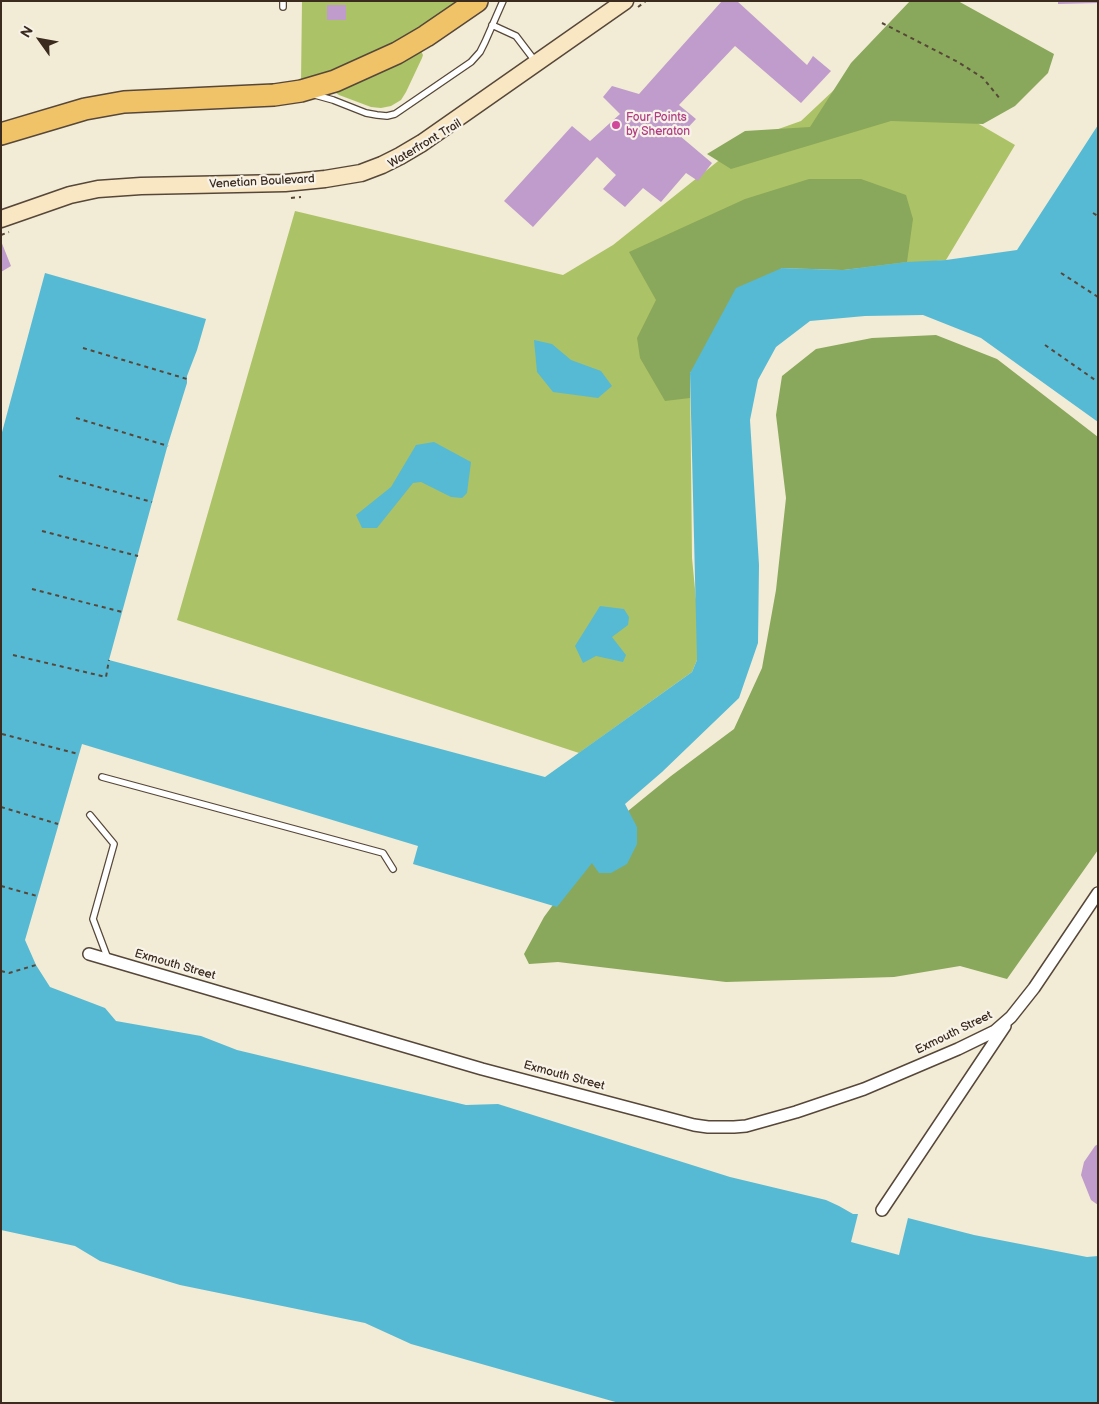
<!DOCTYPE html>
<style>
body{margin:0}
#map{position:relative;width:1099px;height:1404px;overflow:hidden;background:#f2ebd5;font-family:"Balsamiq Sans",sans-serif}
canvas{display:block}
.frame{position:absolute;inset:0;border:2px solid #3b2a1e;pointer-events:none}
.north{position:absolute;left:15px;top:15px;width:50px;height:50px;-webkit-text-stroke:4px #f7f3e8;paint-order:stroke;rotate:302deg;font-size:14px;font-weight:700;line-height:20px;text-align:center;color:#3b2a1e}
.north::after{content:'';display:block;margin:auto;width:18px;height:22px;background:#3b2a1e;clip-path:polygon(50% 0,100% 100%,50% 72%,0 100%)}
</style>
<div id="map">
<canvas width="1099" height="1404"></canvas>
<div class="frame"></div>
<div class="north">N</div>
</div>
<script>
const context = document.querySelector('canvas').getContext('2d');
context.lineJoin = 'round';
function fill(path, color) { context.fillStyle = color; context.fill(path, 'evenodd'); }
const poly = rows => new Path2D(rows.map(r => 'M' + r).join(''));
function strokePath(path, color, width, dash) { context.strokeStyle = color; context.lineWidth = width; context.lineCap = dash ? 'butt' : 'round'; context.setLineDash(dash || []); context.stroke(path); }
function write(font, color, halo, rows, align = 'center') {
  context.font = font + ' "Balsamiq Sans",sans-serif'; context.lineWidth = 4.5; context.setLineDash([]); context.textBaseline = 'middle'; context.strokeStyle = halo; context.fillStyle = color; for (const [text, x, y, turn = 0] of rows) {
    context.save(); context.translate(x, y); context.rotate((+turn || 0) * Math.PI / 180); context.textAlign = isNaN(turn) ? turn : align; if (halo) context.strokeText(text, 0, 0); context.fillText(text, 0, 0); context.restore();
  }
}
fill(poly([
 [302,1,464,1,379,53,301,83],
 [421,51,423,55,422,58,406,92,401,100,391,106,381,108,371,107,339,95,336,93,336,91],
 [867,59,1015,145,946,260,843,270,782,268,690,373,692,558,700,641,697,660,692,672,579,753,177,620,295,211,563,275,613,245,742,142,801,121]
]), '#acc266');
fill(poly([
 [910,1,958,1,1054,54,1048,73,1015,106,983,124,891,121,731,169,707,154,745,131,810,127,851,63],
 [809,179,861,179,906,195,913,219,907,262,843,270,782,268,690,373,690,398,665,401,640,358,637,338,656,300,629,252,745,199],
 [936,335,997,359,1098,437,1098,850,1007,979,960,966,894,977,726,982,558,962,529,964,524,954,544,917,612,824,671,776,734,729,762,668,776,590,786,498,776,415,782,376,816,349,872,338]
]), '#89a85b');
fill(poly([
 [1098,125,1098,422,981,338,923,315,865,316,810,321,776,347,758,380,750,420,759,565,758,643,739,698,662,772,625,804,637,827,637,844,627,864,611,873,599,873,592,863,557,907,413,864,418,846,82,744,25,940,36,965,50,987,105,1008,116,1021,201,1036,237,1050,466,1105,498,1104,730,1177,826,1200,839,1206,853,1214,858,1214,851,1242,899,1255,908,1218,974,1235,1087,1257,1098,1256,1098,1403,619,1403,411,1344,365,1323,180,1285,100,1261,75,1246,1,1230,1,436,45,273,206,319,197,350,187,376,187,383,168,444,109,660,545,777,692,672,697,660,690,373,736,288,782,268,843,270,907,262,946,260,1017,250],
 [534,340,552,344,571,360,601,371,612,386,598,398,553,392,537,372],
 [434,442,471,462,467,493,462,498,451,497,421,482,413,483,377,528,362,528,356,515,391,487,416,445],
 [600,606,624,609,629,617,628,625,612,637,626,655,623,662,596,656,583,663,575,646]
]), '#56bad4');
fill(poly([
 [722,1,737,1,807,65,813,56,831,71,801,103,735,46,679,105,696,119,680,136,712,163,698,181,686,173,661,202,643,188,625,207,603,189,616,175,597,157,533,227,504,201,572,126,590,141,620,114,603,97,612,86,639,94],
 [1058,1,1098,1,1098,3,1058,4],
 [327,5,346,5,346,20,327,20],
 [1,241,11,266,1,272],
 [1098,1144,1098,1205,1091,1200,1081,1175,1084,1162,1095,1146]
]), '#bf9ccc');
const lane = poly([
 [283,1,283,7],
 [492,25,516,36,535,61],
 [315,95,333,100,366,113,377,115,387,116,395,114,471,62,480,52,485,42,503,1],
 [102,777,383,853,393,869],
 [90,815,114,844,93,919,108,959]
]);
const street = poly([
 [89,954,482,1069,694,1125,708,1127,734,1127,746,1126,796,1112,864,1089,958,1049,995,1031,1011,1017,1034,988,1098,893],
 [882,1210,1005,1026]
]);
const secondary = poly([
 [1,219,70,195,98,189,141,186,285,183,325,179,361,173,382,165,400,156,422,143,625,1]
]);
const highway = poly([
 [1,134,85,109,124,102,274,95,301,91,335,81,397,53,426,36,477,1]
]);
strokePath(lane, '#564739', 8);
strokePath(street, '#564739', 14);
strokePath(secondary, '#564739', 19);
strokePath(highway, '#564739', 24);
strokePath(poly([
 [638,7,646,1],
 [882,23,958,62,983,78,1001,100],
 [291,198,301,197],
 [1093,213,1098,216],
 [1,235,9,232],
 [1061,273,1098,297],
 [1045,345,1098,382],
 [83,348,187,379],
 [76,418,168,446],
 [59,476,152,502],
 [42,531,138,556],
 [32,589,122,612],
 [13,655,106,677,109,660],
 [2,734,78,754],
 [1,807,58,824],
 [1,886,37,896],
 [1,971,9,973,36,965]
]), '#564739', 2, [4, 4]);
strokePath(lane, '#fff', 5.5);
strokePath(street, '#fff', 11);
strokePath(secondary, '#f9e7c3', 16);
strokePath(highway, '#f1c369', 21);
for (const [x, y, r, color] of [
 [616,125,5,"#d1479c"]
]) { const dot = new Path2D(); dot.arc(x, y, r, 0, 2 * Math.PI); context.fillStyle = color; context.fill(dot); strokePath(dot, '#f7f3e8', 2); }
write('12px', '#b23c85', '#f7f3e8', [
 ["Four Points",626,118],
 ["by Sheraton",626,132]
], 'left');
write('12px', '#3b2a1e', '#f7f3e8', [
 ["Waterfront Trail",425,144,-31],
 ["Venetian Boulevard",262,182,-3],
 ["Exmouth Street",175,965,16],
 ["Exmouth Street",954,1033,-26],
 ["Exmouth Street",564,1076,15]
]);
</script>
